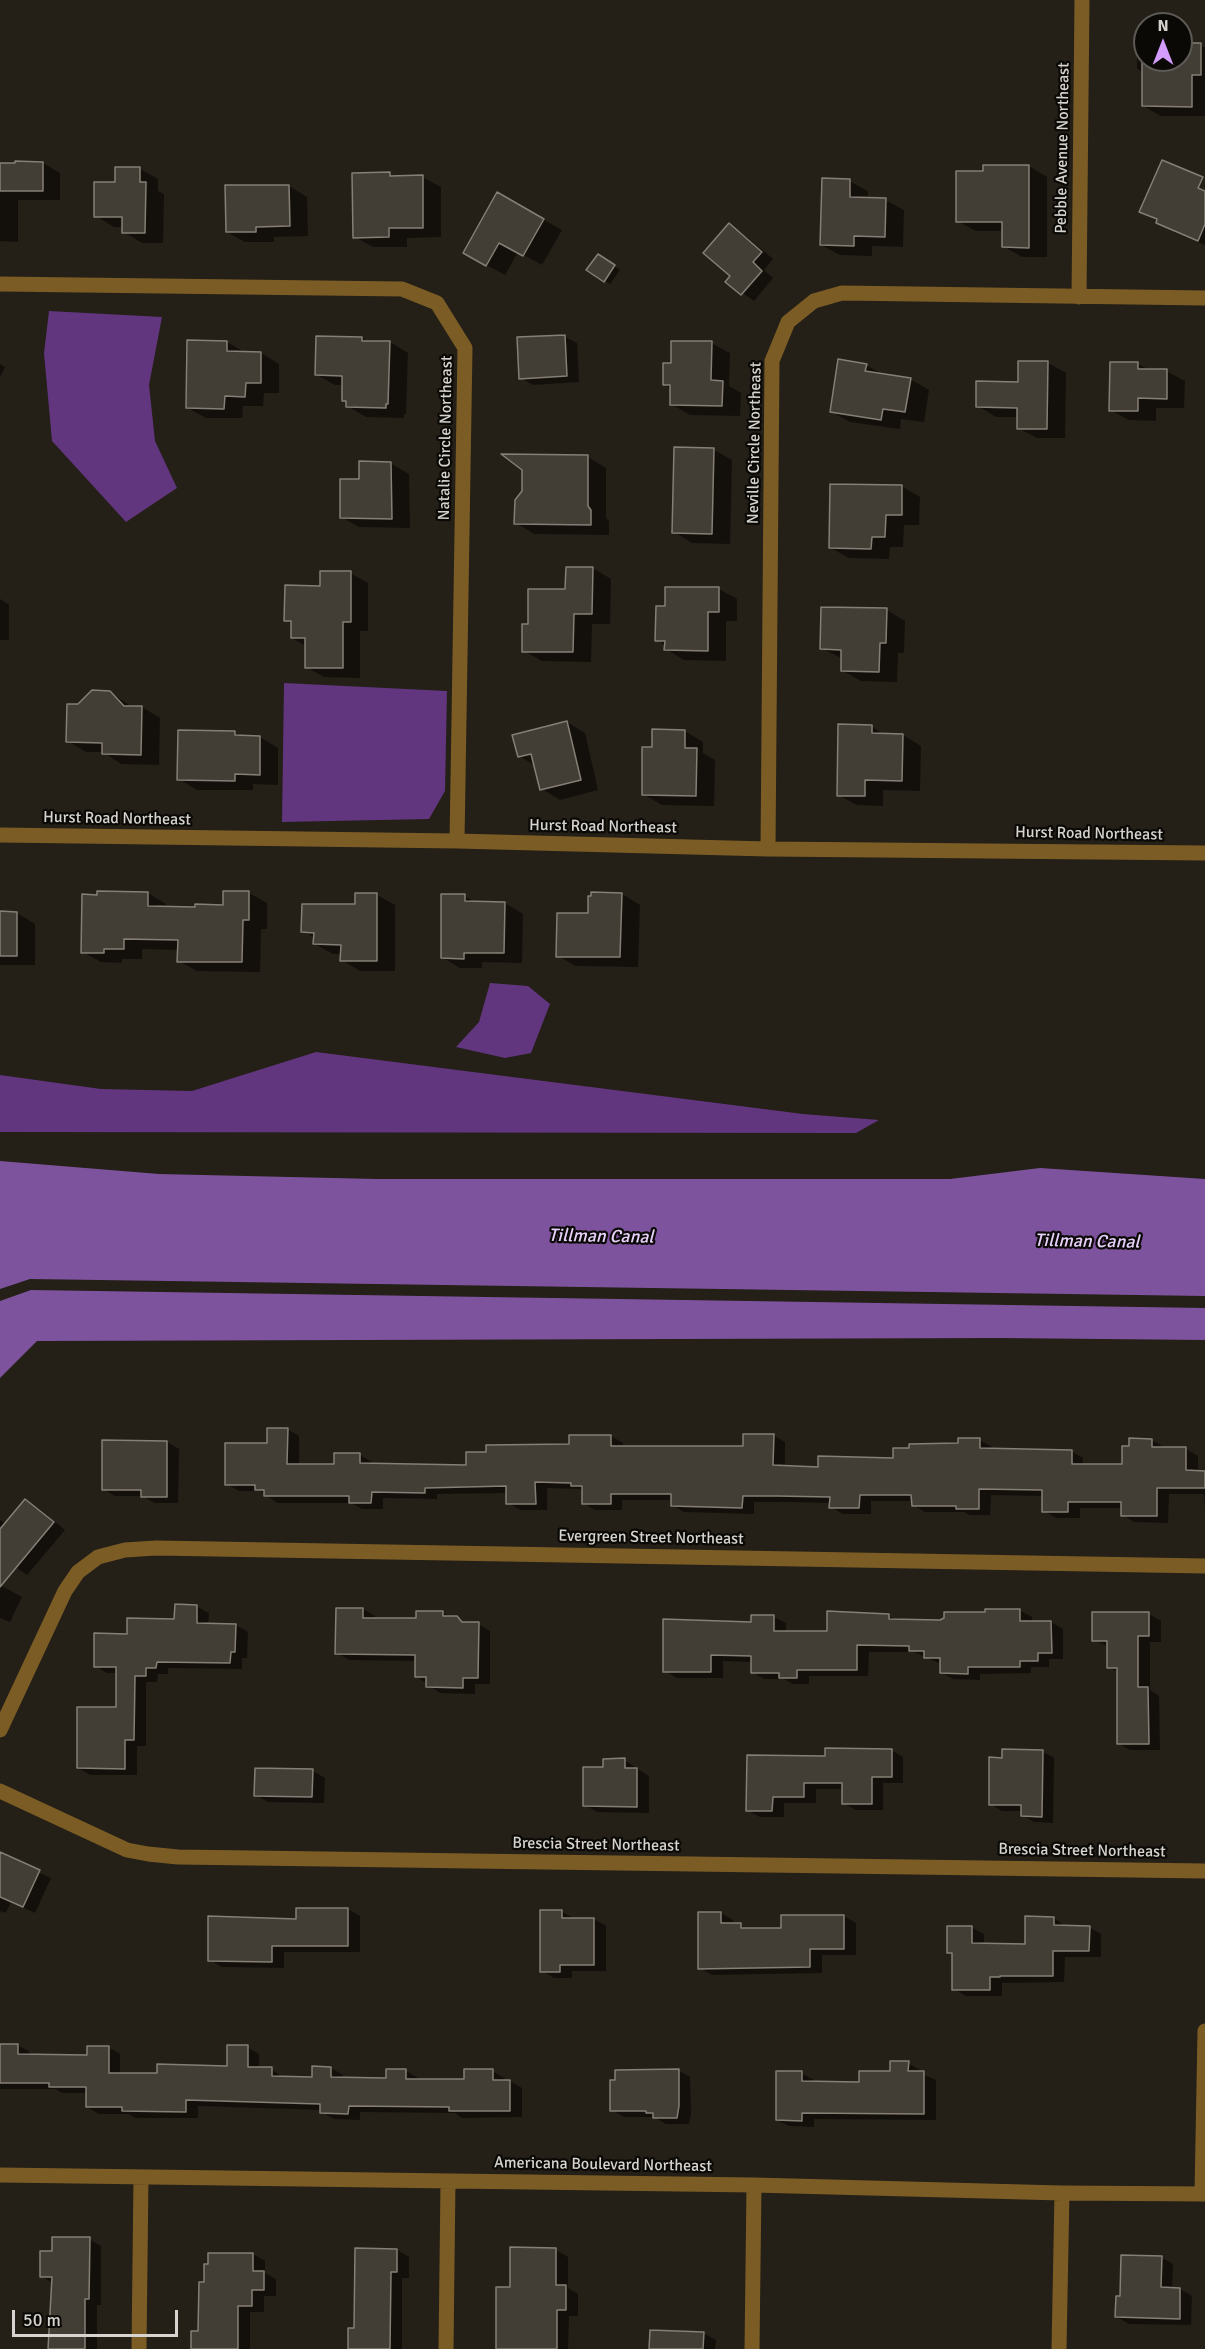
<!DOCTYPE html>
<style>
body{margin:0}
#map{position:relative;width:1205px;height:2349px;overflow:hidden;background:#241f17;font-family:Signika,sans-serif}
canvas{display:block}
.north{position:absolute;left:1133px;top:12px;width:60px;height:60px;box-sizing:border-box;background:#0b0906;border:2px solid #5d5a56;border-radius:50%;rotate:0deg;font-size:16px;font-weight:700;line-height:24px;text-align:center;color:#d7d4cf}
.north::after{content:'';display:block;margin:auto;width:21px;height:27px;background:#d39cfd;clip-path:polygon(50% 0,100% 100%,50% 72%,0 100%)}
.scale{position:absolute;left:12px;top:2310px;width:166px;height:27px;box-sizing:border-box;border:3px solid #d7d4cf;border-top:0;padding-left:8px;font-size:18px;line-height:21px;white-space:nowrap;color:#d7d4cf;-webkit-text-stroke:4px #0b0906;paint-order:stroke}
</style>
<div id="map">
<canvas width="1205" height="2349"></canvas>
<div class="north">N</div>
<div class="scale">50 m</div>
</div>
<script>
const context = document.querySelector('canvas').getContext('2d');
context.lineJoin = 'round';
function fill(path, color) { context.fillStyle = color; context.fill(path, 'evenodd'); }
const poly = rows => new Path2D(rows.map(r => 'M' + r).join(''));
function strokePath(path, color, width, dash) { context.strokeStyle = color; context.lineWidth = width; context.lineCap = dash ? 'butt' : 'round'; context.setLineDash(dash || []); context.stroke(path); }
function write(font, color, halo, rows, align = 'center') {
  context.font = font + ' Signika,sans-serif'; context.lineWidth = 4.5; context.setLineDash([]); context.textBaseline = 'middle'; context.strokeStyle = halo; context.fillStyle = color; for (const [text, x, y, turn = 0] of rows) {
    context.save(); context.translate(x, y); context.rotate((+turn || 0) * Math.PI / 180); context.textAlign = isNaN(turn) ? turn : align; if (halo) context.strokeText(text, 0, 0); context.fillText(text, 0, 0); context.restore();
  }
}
fill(poly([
 [49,311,162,317,149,385,155,441,177,488,126,522,52,441,44,353],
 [284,683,447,691,445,791,429,819,282,822],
 [490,983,528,986,550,1004,531,1053,505,1058,456,1047,479,1022],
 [316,1052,803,1114,879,1120,856,1133,0,1132,0,1075,101,1089,192,1091]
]), '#61367f');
fill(poly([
 [0,1161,159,1174,377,1179,950,1179,1040,1168,1205,1179,1205,1296,30,1279,0,1289],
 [31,1290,1205,1308,1205,1340,999,1338,37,1341,0,1378,0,1301]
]), '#7e539e');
fill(poly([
 [1137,45,1145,45,1145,60,1181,60,1181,45,1200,45,1205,48,1205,116,1161,116,1143,106,1143,72,1137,69],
 [0,163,43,163,60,173,60,200,18,200,18,242,0,241],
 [1029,166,1047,177,1047,257,1022,257,1003,246,1003,231,976,231,957,221,984,172],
 [140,169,158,179,158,191,164,194,163,243,142,243,124,232,124,227,114,227,96,216,116,183],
 [389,174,396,177,422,177,441,187,441,237,407,238,407,247,373,247,355,237],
 [849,181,868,191,868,199,885,200,904,210,903,247,872,246,872,256,840,255,821,245],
 [289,186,307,197,308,236,274,237,274,242,245,242,227,232],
 [1205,193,1205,245,1176,233,1141,211],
 [497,194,562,230,542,265,518,252,505,275,465,253],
 [729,225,741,232,773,259,764,270,773,278,754,301,727,282,732,276],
 [604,259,620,270,610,284,588,270],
 [564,336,577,343,579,382,533,385,521,378],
 [362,338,368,342,390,342,408,353,406,414,404,414,404,418,366,417,347,406,348,403,343,400,344,385,335,385,317,375],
 [189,341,227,342,246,353,261,353,279,364,279,393,264,393,263,406,243,406,242,418,206,418,188,408],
 [711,343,730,353,729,386,741,393,740,416,690,415,671,404,671,389,665,385,672,365],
 [1048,363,1066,373,1065,438,1037,438,1018,428,1019,417,996,417,978,406,1019,383],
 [0,364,5,367,0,377],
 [1138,364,1150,370,1166,371,1185,381,1184,408,1156,408,1156,421,1129,420,1110,410],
 [866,365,883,375,910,379,929,390,924,422,901,419,900,429,850,422,832,412],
 [714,450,732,460,730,544,692,543,674,532],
 [588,457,606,468,606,518,609,521,609,535,534,534,516,523],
 [390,463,409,474,410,528,359,527,341,517,360,481],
 [901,486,920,497,919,525,904,525,903,547,890,547,889,559,849,558,831,548],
 [593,568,611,579,610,624,592,624,591,662,542,661,524,651,530,626],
 [350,573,368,583,368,631,360,631,360,678,324,677,306,667,306,646,292,638,293,624,286,620,321,587],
 [719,589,737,599,737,621,726,621,726,661,684,660,666,649,666,646,657,640,667,608],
 [0,599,9,605,9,640,0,640],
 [887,610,905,621,904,653,898,653,897,682,861,681,843,671,843,659,821,648],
 [110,692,132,707,142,707,160,718,159,765,121,764,103,752,86,752,68,741,78,706],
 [567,722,585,733,598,790,560,800,542,789,536,766,519,756],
 [872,727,886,735,903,735,921,746,920,791,883,790,883,806,857,805,838,795],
 [685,731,703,742,703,753,715,760,714,806,662,805,643,794,653,749],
 [235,733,242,737,260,737,278,748,278,785,253,784,253,790,197,790,179,779],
 [148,893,166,904,166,908,224,907,249,893,267,903,267,929,261,929,260,972,197,971,179,961,179,950,142,949,142,959,122,959,122,963,101,962,83,952],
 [622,894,640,905,638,967,576,966,558,956,589,915],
 [377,895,395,905,395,971,360,971,342,960,342,954,333,954,315,944,315,938,303,931],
 [464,896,477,903,505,903,523,914,522,963,482,962,482,968,460,968,442,957],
 [0,907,1,912,17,913,35,924,35,965,0,965],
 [287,1429,299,1436,299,1465,336,1466,360,1455,372,1462,372,1465,468,1466,611,1436,623,1443,623,1448,745,1447,773,1435,785,1442,785,1467,819,1468,894,1459,980,1440,992,1447,992,1450,1071,1451,1083,1458,1083,1465,1123,1465,1130,1447,1152,1440,1164,1447,1186,1449,1198,1456,1198,1472,1205,1472,1205,1509,1204,1494,1169,1494,1168,1523,1134,1522,1122,1515,1122,1508,1080,1508,1080,1518,1056,1518,1044,1511,1044,1496,991,1495,990,1515,970,1515,964,1512,925,1512,913,1505,913,1501,871,1501,871,1514,843,1514,831,1507,831,1503,790,1502,754,1502,754,1514,684,1512,672,1505,672,1500,622,1500,622,1510,595,1510,583,1503,583,1492,579,1489,547,1488,547,1510,520,1510,508,1503,508,1493,437,1494,437,1499,383,1498,383,1509,362,1509,351,1503,277,1503,260,1491,239,1491,227,1484],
 [167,1442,179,1449,178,1503,155,1503,142,1496,115,1496,103,1489],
 [26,1501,38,1508,65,1530,27,1575,0,1556,0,1520,6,1524],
 [0,1585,22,1597,10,1622,0,1618],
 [196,1606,209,1613,208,1625,236,1625,248,1632,247,1658,242,1658,242,1669,168,1668,168,1674,158,1674,157,1682,146,1682,146,1746,137,1746,137,1775,90,1775,78,1768,118,1708,118,1673,107,1673,95,1666,128,1635,176,1620],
 [363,1609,375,1616,375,1620,417,1620,443,1613,467,1624,478,1624,490,1631,490,1684,475,1684,475,1694,440,1693,416,1676,417,1661,349,1660,337,1653],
 [1019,1610,1032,1617,1032,1623,1051,1622,1063,1629,1063,1659,1049,1659,1049,1667,1031,1667,1031,1673,980,1674,980,1680,953,1679,941,1672,941,1664,914,1652,869,1652,868,1676,809,1676,809,1684,793,1684,784,1679,764,1679,752,1672,752,1662,723,1661,723,1678,677,1678,665,1671,752,1624,774,1617,786,1623,786,1632,828,1632,888,1616,896,1620,940,1622,945,1619,945,1613],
 [1149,1614,1161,1621,1161,1642,1150,1642,1150,1690,1159,1696,1160,1750,1130,1750,1118,1743,1119,1673,1109,1667,1109,1647,1093,1640],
 [891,1750,903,1757,903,1783,883,1783,883,1810,856,1810,843,1803,844,1789,816,1789,816,1803,784,1803,784,1817,760,1817,747,1810,826,1757],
 [1042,1751,1054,1758,1053,1823,1034,1822,1022,1815,1022,1811,1002,1811,990,1804,1003,1759],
 [624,1760,649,1776,649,1813,597,1812,585,1805,605,1768],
 [313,1771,325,1778,324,1803,268,1802,256,1795],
 [0,1856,51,1878,35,1913,11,1902,6,1913,0,1911],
 [297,1909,348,1909,360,1916,360,1952,284,1952,284,1968,222,1967,210,1960,297,1920],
 [561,1911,573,1918,594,1919,606,1926,606,1971,572,1971,572,1978,554,1978,542,1971],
 [721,1913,733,1920,733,1925,740,1925,749,1930,782,1930,844,1916,856,1923,856,1955,822,1955,822,1973,712,1975,700,1968],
 [1054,1918,1066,1927,1089,1927,1101,1934,1101,1957,1065,1957,1064,1982,1002,1983,1002,1996,966,1996,954,1989,954,1956,948,1952,971,1927,984,1934,984,1945,1026,1945],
 [0,2045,18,2045,30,2052,30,2056,89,2056,108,2047,120,2054,120,2074,159,2075,229,2067,247,2047,259,2054,259,2069,271,2069,284,2078,313,2078,331,2068,343,2075,343,2079,387,2080,406,2071,418,2078,418,2081,465,2080,492,2071,504,2078,504,2081,510,2081,522,2088,522,2117,462,2118,455,2113,360,2112,360,2120,334,2119,322,2112,322,2110,198,2106,198,2118,136,2118,129,2114,99,2114,87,2107,87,2093,62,2093,56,2089,0,2089],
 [908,2063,920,2070,920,2073,936,2080,936,2120,814,2119,814,2127,789,2126,777,2120,801,2073,814,2080,814,2083,860,2084,891,2072],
 [678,2070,690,2077,691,2113,689,2124,666,2124,654,2117,624,2117,612,2110],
 [89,2239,101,2246,101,2305,97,2305,97,2349,50,2349,53,2283,42,2277,53,2252],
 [397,2250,409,2257,409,2278,402,2278,402,2349,350,2349,355,2329],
 [556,2250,568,2257,568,2288,578,2294,578,2316,569,2316,568,2349,497,2349,511,2289],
 [253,2254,265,2261,265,2273,276,2279,276,2296,264,2296,264,2312,250,2312,250,2349,192,2349,200,2333,205,2284],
 [1161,2257,1173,2264,1172,2289,1180,2289,1192,2296,1191,2325,1129,2324,1117,2317,1122,2298],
 [703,2333,716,2340,715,2349,651,2349]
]), '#0007');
const building = poly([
 [1181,43,1201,43,1201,75,1192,75,1192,107,1142,106,1142,60,1181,60,1181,43],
 [1162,160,1203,177,1198,188,1205,191,1205,224,1198,241,1156,223,1157,219,1139,212,1162,160],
 [15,161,43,162,43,191,0,191,0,163,15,163,15,161],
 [983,165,1029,165,1029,248,1002,247,1002,222,956,222,956,171,983,171,983,165],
 [115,167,140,167,140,182,146,182,145,233,122,233,122,217,94,217,94,182,115,182,115,167],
 [390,172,390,176,423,175,423,228,389,228,389,237,353,238,352,173,390,172],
 [822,178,850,179,850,197,886,198,885,237,854,236,854,246,820,245,822,178],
 [225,185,289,185,290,226,256,227,256,232,226,232,225,185],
 [497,192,544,219,523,256,499,243,486,266,463,253,497,192],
 [729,223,762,252,753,262,762,271,741,295,725,282,730,276,703,253,729,223],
 [598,254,615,265,604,282,586,270,598,254],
 [565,335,567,376,519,379,517,337,565,335],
 [316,336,362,337,362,341,390,341,388,404,386,404,386,408,346,407,346,401,342,401,342,376,315,375,316,336],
 [187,340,227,341,227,351,261,352,261,383,246,383,245,397,225,396,224,409,186,408,187,340],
 [671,341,712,341,711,380,723,381,722,406,670,405,670,385,663,385,663,363,671,363,671,341],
 [838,359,867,364,865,371,911,378,905,412,883,409,881,420,830,412,838,359],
 [1018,361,1048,361,1047,429,1017,429,1017,408,976,407,976,381,1018,382,1018,361],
 [1110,362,1138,362,1138,369,1167,369,1167,399,1138,398,1138,411,1109,411,1110,362],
 [674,447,714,448,712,534,672,533,674,447],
 [501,454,588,455,588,506,591,510,591,525,514,524,515,500,522,491,522,470,501,454],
 [359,461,391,462,392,519,340,518,340,479,359,479,359,461],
 [830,484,902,485,902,515,886,515,885,537,872,537,871,549,829,548,830,484],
 [566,567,593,567,592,614,574,614,573,652,522,652,522,624,528,624,528,589,565,589,566,567],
 [320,571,351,571,351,622,343,622,343,668,305,668,305,638,291,638,291,621,284,621,285,585,320,586,320,571],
 [665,587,719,587,719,612,708,612,708,651,664,650,665,641,655,641,656,606,665,606,665,587],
 [821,607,887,608,886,643,880,643,879,672,841,671,841,650,820,649,821,607],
 [92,690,110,691,124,706,142,706,141,755,102,754,102,743,66,742,67,704,78,704,92,690],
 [567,721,581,780,540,790,531,754,518,757,512,735,567,721],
 [838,724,872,725,872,733,903,734,902,781,865,780,865,796,837,796,838,724],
 [652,729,685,730,685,748,697,748,696,796,642,795,642,747,652,747,652,729],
 [178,730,235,731,235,735,260,736,260,775,235,774,235,781,177,780,178,730],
 [97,891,148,892,148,906,195,907,195,904,223,905,223,891,249,891,249,920,243,920,242,962,177,962,178,940,124,939,124,949,104,949,104,953,81,953,82,894,97,895,97,891],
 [591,892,622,893,620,957,556,957,557,913,588,913,588,896,591,896,591,892],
 [355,893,377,893,377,961,340,961,341,945,313,944,314,933,301,932,302,904,355,904,355,893],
 [441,894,465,894,465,901,505,902,504,953,464,953,464,959,441,958,441,894],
 [0,911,17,912,17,956,0,956,0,911],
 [267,1428,288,1428,287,1464,334,1464,334,1453,360,1453,360,1463,466,1465,466,1452,486,1452,486,1445,569,1444,569,1435,611,1435,611,1446,743,1446,743,1434,774,1434,773,1465,818,1467,818,1456,893,1458,893,1448,909,1448,909,1444,958,1443,958,1438,980,1438,980,1448,1072,1450,1072,1464,1122,1464,1122,1446,1129,1446,1129,1438,1152,1439,1152,1447,1186,1447,1186,1470,1205,1471,1205,1488,1157,1488,1157,1516,1121,1516,1121,1502,1068,1502,1068,1512,1042,1512,1042,1490,979,1489,979,1509,956,1509,956,1506,912,1506,911,1495,860,1495,859,1508,829,1508,830,1497,777,1496,743,1496,742,1508,671,1506,671,1494,611,1494,611,1504,582,1504,582,1486,571,1486,571,1483,535,1482,536,1504,506,1504,506,1486,425,1488,425,1493,372,1492,371,1503,349,1503,349,1496,264,1496,264,1490,255,1490,255,1485,225,1485,225,1443,267,1443,267,1428],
 [102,1440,167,1441,167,1497,141,1497,141,1490,102,1490,102,1440],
 [25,1499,54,1522,0,1587,0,1529,25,1499],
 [175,1604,197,1605,197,1623,236,1624,235,1652,231,1652,230,1663,157,1662,156,1668,146,1668,146,1676,135,1676,134,1740,125,1740,125,1769,77,1768,77,1707,116,1707,116,1667,94,1667,94,1633,127,1634,127,1618,174,1619,175,1604],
 [336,1608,363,1608,363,1618,416,1618,416,1611,443,1611,443,1616,457,1616,462,1622,479,1622,478,1678,463,1678,463,1688,426,1687,426,1677,415,1677,415,1655,335,1654,336,1608],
 [985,1609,1020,1609,1020,1621,1051,1621,1052,1653,1038,1653,1038,1661,1020,1661,1020,1667,968,1667,968,1674,940,1673,940,1658,924,1658,924,1651,909,1651,909,1646,857,1645,857,1670,797,1670,797,1678,779,1678,779,1673,751,1673,751,1656,711,1655,711,1672,663,1672,663,1619,751,1622,751,1615,774,1615,774,1631,827,1631,827,1611,889,1614,889,1619,940,1620,944,1618,944,1612,985,1612,985,1609],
 [1092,1612,1149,1612,1149,1636,1138,1636,1138,1687,1148,1687,1149,1744,1117,1744,1117,1668,1107,1668,1107,1641,1092,1641,1092,1612],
 [825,1748,892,1749,892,1777,872,1777,872,1804,842,1804,842,1783,804,1783,804,1797,773,1797,772,1811,746,1811,747,1755,825,1756,825,1748],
 [1002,1749,1043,1750,1042,1817,1021,1816,1021,1805,989,1805,989,1757,1002,1758,1002,1749],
 [625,1758,625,1768,637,1768,637,1807,583,1806,583,1767,603,1767,603,1759,625,1758],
 [255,1768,313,1769,312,1797,254,1796,255,1768],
 [0,1852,40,1870,23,1907,0,1897,0,1852],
 [296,1908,348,1908,348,1946,272,1946,272,1962,208,1961,208,1916,296,1919,296,1908],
 [540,1910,562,1910,562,1918,594,1918,594,1965,560,1965,560,1972,540,1972,540,1910],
 [698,1912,721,1912,721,1923,741,1923,741,1928,781,1928,781,1915,844,1915,844,1949,810,1949,810,1967,698,1969,698,1912],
 [1025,1916,1054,1917,1054,1925,1090,1926,1089,1951,1053,1951,1053,1976,1000,1976,1000,1977,990,1977,990,1990,952,1990,952,1953,947,1953,947,1926,972,1926,972,1943,1025,1944,1025,1916],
 [0,2044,18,2044,18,2054,87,2055,87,2046,109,2046,109,2073,157,2073,157,2064,227,2066,227,2045,248,2045,248,2067,272,2067,272,2076,312,2077,312,2066,331,2067,331,2077,386,2078,386,2069,406,2069,406,2079,464,2079,464,2069,493,2069,493,2080,510,2080,510,2111,449,2111,449,2107,349,2106,348,2114,320,2113,320,2104,186,2100,186,2112,122,2111,122,2107,86,2107,86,2087,49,2087,49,2083,0,2083,0,2044],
 [890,2061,909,2061,908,2071,924,2071,924,2114,802,2113,802,2121,776,2120,776,2071,802,2071,802,2081,859,2082,859,2071,890,2071,890,2061],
 [679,2069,679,2106,677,2118,653,2118,653,2113,646,2113,646,2111,610,2111,610,2080,615,2080,615,2070,679,2069],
 [52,2237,90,2237,89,2299,85,2299,85,2349,48,2349,52,2277,40,2277,40,2251,52,2251,52,2237],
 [510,2247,556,2248,556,2285,566,2285,566,2310,557,2310,557,2349,496,2349,496,2287,510,2287,510,2247],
 [355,2248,397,2249,397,2272,391,2272,390,2349,348,2349,348,2328,354,2328,355,2248],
 [208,2253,253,2253,253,2271,264,2271,264,2290,252,2290,252,2306,238,2306,238,2349,191,2349,191,2331,198,2331,199,2282,204,2282,204,2264,208,2264,208,2253],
 [1121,2255,1162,2256,1161,2287,1180,2288,1180,2319,1115,2317,1116,2296,1120,2296,1121,2255],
 [650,2330,704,2332,703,2349,649,2349,650,2330]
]);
fill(building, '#423d35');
strokePath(building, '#857f76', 1.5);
strokePath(poly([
 [0,284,402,289,437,303,465,348,457,841],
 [1079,297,1082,0],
 [0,835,457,841,768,849,1205,853],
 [768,849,772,361,788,322,814,301,842,293,1205,298],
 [0,1730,65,1591,78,1572,98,1557,125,1550,156,1548,1205,1566],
 [0,1791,127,1850,148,1854,178,1857,1205,1871],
 [0,2175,754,2185,1062,2193,1205,2194],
 [1202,2194,1205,2031],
 [139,2349,141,2177],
 [446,2349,448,2181],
 [752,2349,754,2185],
 [1059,2349,1062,2193]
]), '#7b5c25', 15);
write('16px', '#d7d4cf', '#0b0906', [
 ["Pebble Avenue Northeast",1063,148,-89],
 ["Natalie Circle Northeast",446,438,-89],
 ["Neville Circle Northeast",755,443,-89],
 ["Hurst Road Northeast",117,819,1],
 ["Hurst Road Northeast",603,827,1],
 ["Hurst Road Northeast",1089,834,1],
 ["Evergreen Street Northeast",651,1538,1],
 ["Brescia Street Northeast",596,1845,1],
 ["Brescia Street Northeast",1082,1851,1],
 ["Americana Boulevard Northeast",603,2165,1]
]);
write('italic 18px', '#e7d1fb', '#0b0906', [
 ["Tillman Canal",601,1237,1],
 ["Tillman Canal",1087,1242,1]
]);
</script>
